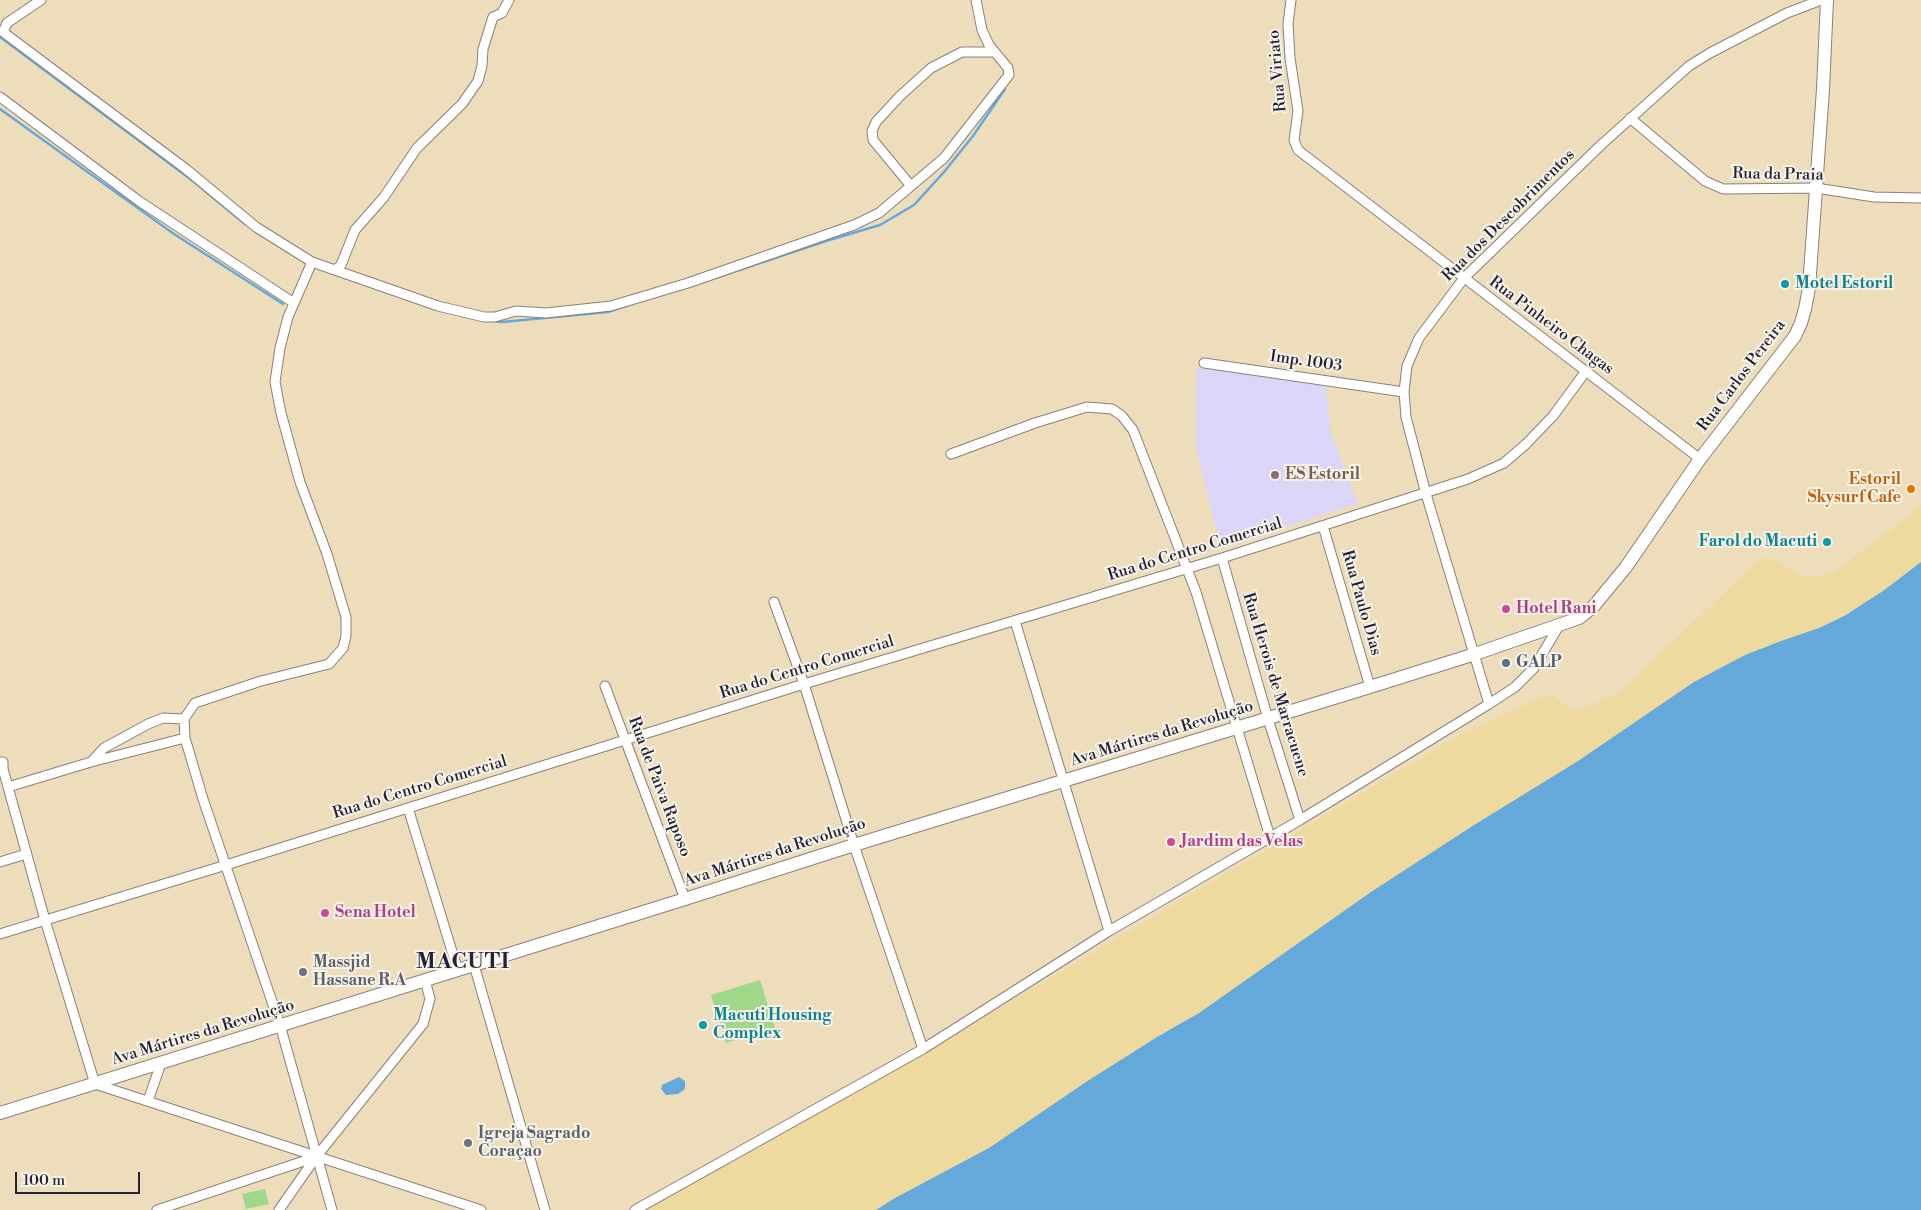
<!DOCTYPE html>
<meta charset="utf-8">
<style>
body{margin:0}
#map{position:relative;width:1921px;height:1210px;overflow:hidden;background:#edb;font-family:"Libre Bodoni",serif}
canvas{display:block}
.scale{position:absolute;left:15px;top:1172px;width:125px;height:22px;box-sizing:border-box;border:2px solid #22223b;border-top:0;padding-left:6px;font-size:15px;line-height:18px;white-space:nowrap;color:#22223b;-webkit-text-stroke:4px #f7f3e8;paint-order:stroke}
</style>
<div id="map">
<canvas width="1921" height="1210"></canvas>
<div class="scale">100 m</div>
</div>
<script>
const context = document.querySelector('canvas').getContext('2d');
context.lineJoin = 'round';
function fill(path, color) { context.fillStyle = color; context.fill(path, 'evenodd'); }
const poly = rows => new Path2D(rows.map(r => 'M' + r).join(''));
function strokePath(path, color, width, dash) { context.strokeStyle = color; context.lineWidth = width; context.lineCap = dash ? 'butt' : 'round'; context.setLineDash(dash || []); context.stroke(path); }
function write(font, color, halo, rows, align = 'center') {
  context.font = font + ' "Libre Bodoni",serif'; context.lineWidth = 4; context.setLineDash([]); context.textBaseline = 'middle'; context.strokeStyle = halo; context.fillStyle = color; for (const [text, x, y, turn = 0] of rows) {
    context.save(); context.translate(x, y); context.rotate((+turn || 0) * Math.PI / 180); context.textAlign = isNaN(turn) ? turn : align; if (halo) context.strokeText(text, 0, 0); context.fillText(text, 0, 0); context.restore();
  }
}
fill(poly([
 [1196,368,1326,386,1331,434,1358,503,1221,549,1196,448]
]), '#dbd6f7');
fill(poly([
 [760,980,775,1028,726,1043,711,995],
 [265,1189,269,1204,246,1209,242,1194]
]), '#a0d88a');
fill(poly([
 [1921,503,1921,562,1865,603,1819,628,1764,647,1717,669,1578,761,1474,825,1371,892,1199,1013,1157,1037,1086,1082,989,1148,895,1198,876,1210,642,1210,745,1152,924,1055,1028,991,1462,734,1545,696,1553,695,1570,708,1577,710,1585,708,1619,692,1759,560,1767,558,1777,561,1799,574,1809,577,1821,576,1834,572,1912,514]
]), '#eeda9e');
fill(poly([
 [1921,562,1921,1210,876,1210,895,1198,989,1148,1086,1082,1157,1037,1199,1013,1371,892,1474,825,1578,761,1694,682,1745,655,1781,641,1819,628,1844,616,1883,591],
 [679,1077,685,1081,685,1089,678,1094,666,1095,661,1089,662,1085]
]), '#65a8da');
strokePath(poly([
 [0,37,193,181,245,224],
 [0,109,174,234,283,304],
 [256,232,285,250],
 [703,282,826,241,880,225,914,205,944,172,973,136,1005,89],
 [493,321,502,322,608,312,629,305]
]), '#65a8da', 2.5);
const street = poly([
 [41,0,7,23,3,32,186,169,256,227,312,262,438,306,484,317,495,317,516,311,546,313,611,306,688,283,854,225,879,213,944,158,1009,75,1008,68,989,45,982,30,976,0],
 [1291,0,1288,24,1290,58,1298,111,1294,140,1298,150,1700,459],
 [0,97,139,201,294,303],
 [1630,118,1705,181,1723,189,1816,188,1874,197,1921,198],
 [911,186,873,140,872,131,876,122,900,96,931,68,962,52,994,52],
 [335,270,341,265,355,230,384,197,417,148,462,104,478,81,482,66,483,49,493,17,502,13,509,0],
 [1204,363,1404,392],
 [951,454,1035,423,1087,407,1112,409,1122,416,1133,430,1196,592,1270,837],
 [1323,526,1370,687],
 [1222,558,1268,719,1300,820],
 [774,602,804,684,854,845,923,1049],
 [1015,621,1109,931],
 [605,686,685,899],
 [1489,704,1426,494,1406,417,1404,392,1407,366,1419,338,1464,278,1601,145,1689,66,1710,53,1787,13,1821,0],
 [185,738,184,719,195,703,261,681,329,664,343,648,346,636,346,617,327,554,300,482,281,413,275,382,280,348,288,317,312,262],
 [0,762,3,762,3,769,45,920,95,1084,481,1210],
 [91,762,104,748,148,724,163,718,184,719],
 [8,787,91,762,185,738,203,799,280,1025,332,1210],
 [408,808,458,971],
 [0,862,26,854],
 [0,934,226,865,804,684,1222,558,1468,479,1504,463,1526,444,1553,416,1586,371],
 [474,965,545,1210],
 [148,1101,161,1063],
 [157,1210,316,1157],
 [279,1210,316,1157,423,1024,430,999,425,980],
 [635,1210,923,1049,1109,931,1300,820,1489,704,1515,687,1534,668,1560,624]
]);
const secondary = poly([
 [0,1113,685,899,854,845,1370,687,1475,654,1579,618,1593,607,1626,567,1700,459,1795,336,1801,323,1805,309,1809,288,1823,89,1827,0]
]);
strokePath(street, '#88807b', 11);
strokePath(secondary, '#88807b', 14);
strokePath(street, '#fff', 9);
strokePath(secondary, '#fff', 12);
for (const [x, y, r, color] of [
 [1785,284,5,"#0f9aa8"],
 [1275,475,5,"#8d6e63"],
 [1911,489,5,"#e8710a"],
 [1827,542,5,"#0f9aa8"],
 [1506,609,5,"#d1479c"],
 [1506,663,5,"#5c6f8a"],
 [1171,842,5,"#d1479c"],
 [325,913,5,"#d1479c"],
 [303,972,5,"#6b7280"],
 [703,1025,5,"#0f9aa8"],
 [468,1143,5,"#6b7280"]
]) { const dot = new Path2D(); dot.arc(x, y, r, 0, 2 * Math.PI); context.fillStyle = color; context.fill(dot); strokePath(dot, '#f7f3e8', 2); }
write('16px', '#22223b', '#f7f3e8', [
 ["Rua Viriato",1278,71,-95],
 ["Rua da Praia",1778,175,1],
 ["Rua dos Descobrimentos",1509,216,-45],
 ["Rua Pinheiro Chagas",1551,326,37],
 ["Imp. 1003",1306,362,8],
 ["Rua Carlos Pereira",1742,376,-53],
 ["Rua do Centro Comercial",1195,550,-17],
 ["Rua Paulo Dias",1361,603,74],
 ["Rua do Centro Comercial",807,668,-17],
 ["Rua Herois de Marracuene",1275,685,73],
 ["Ava Mártires da Revolução",1162,734,-17],
 ["Rua de Paiva Raposo",659,787,69],
 ["Rua do Centro Comercial",420,788,-17],
 ["Ava Mártires da Revolução",775,853,-18],
 ["Ava Mártires da Revolução",203,1033,-17]
]);
write('bold 16px', '#0d838f', '#f7f3e8', [
 ["Motel Estoril",1795,284],
 ["Farol do Macuti",1817,542,"right"],
 ["Macuti Housing",713,1016],
 ["Complex",713,1034]
], 'left');
write('bold 16px', '#785e54', '#f7f3e8', [
 ["ES Estoril",1285,475]
], 'left');
write('bold 16px', '#c56008', '#f7f3e8', [
 ["Estoril",1901,480],
 ["Skysurf Cafe",1901,498]
], 'right');
write('bold 16px', '#b23c85', '#f7f3e8', [
 ["Hotel Rani",1516,609],
 ["Jardim das Velas",1181,842],
 ["Sena Hotel",335,913]
], 'left');
write('bold 16px', '#4e5e75', '#f7f3e8', [
 ["GALP",1516,663]
], 'left');
write('bold 16px', '#5b616d', '#f7f3e8', [
 ["Massjid",313,963],
 ["Hassane R.A",313,981],
 ["Igreja Sagrado",478,1134],
 ["Coraçao",478,1152]
], 'left');
context.letterSpacing = '1px';
write('bold 21px', '#22223b', '#f7f3e8', [
 ["MACUTI",463,963]
]);
context.letterSpacing = '0px';
</script>
